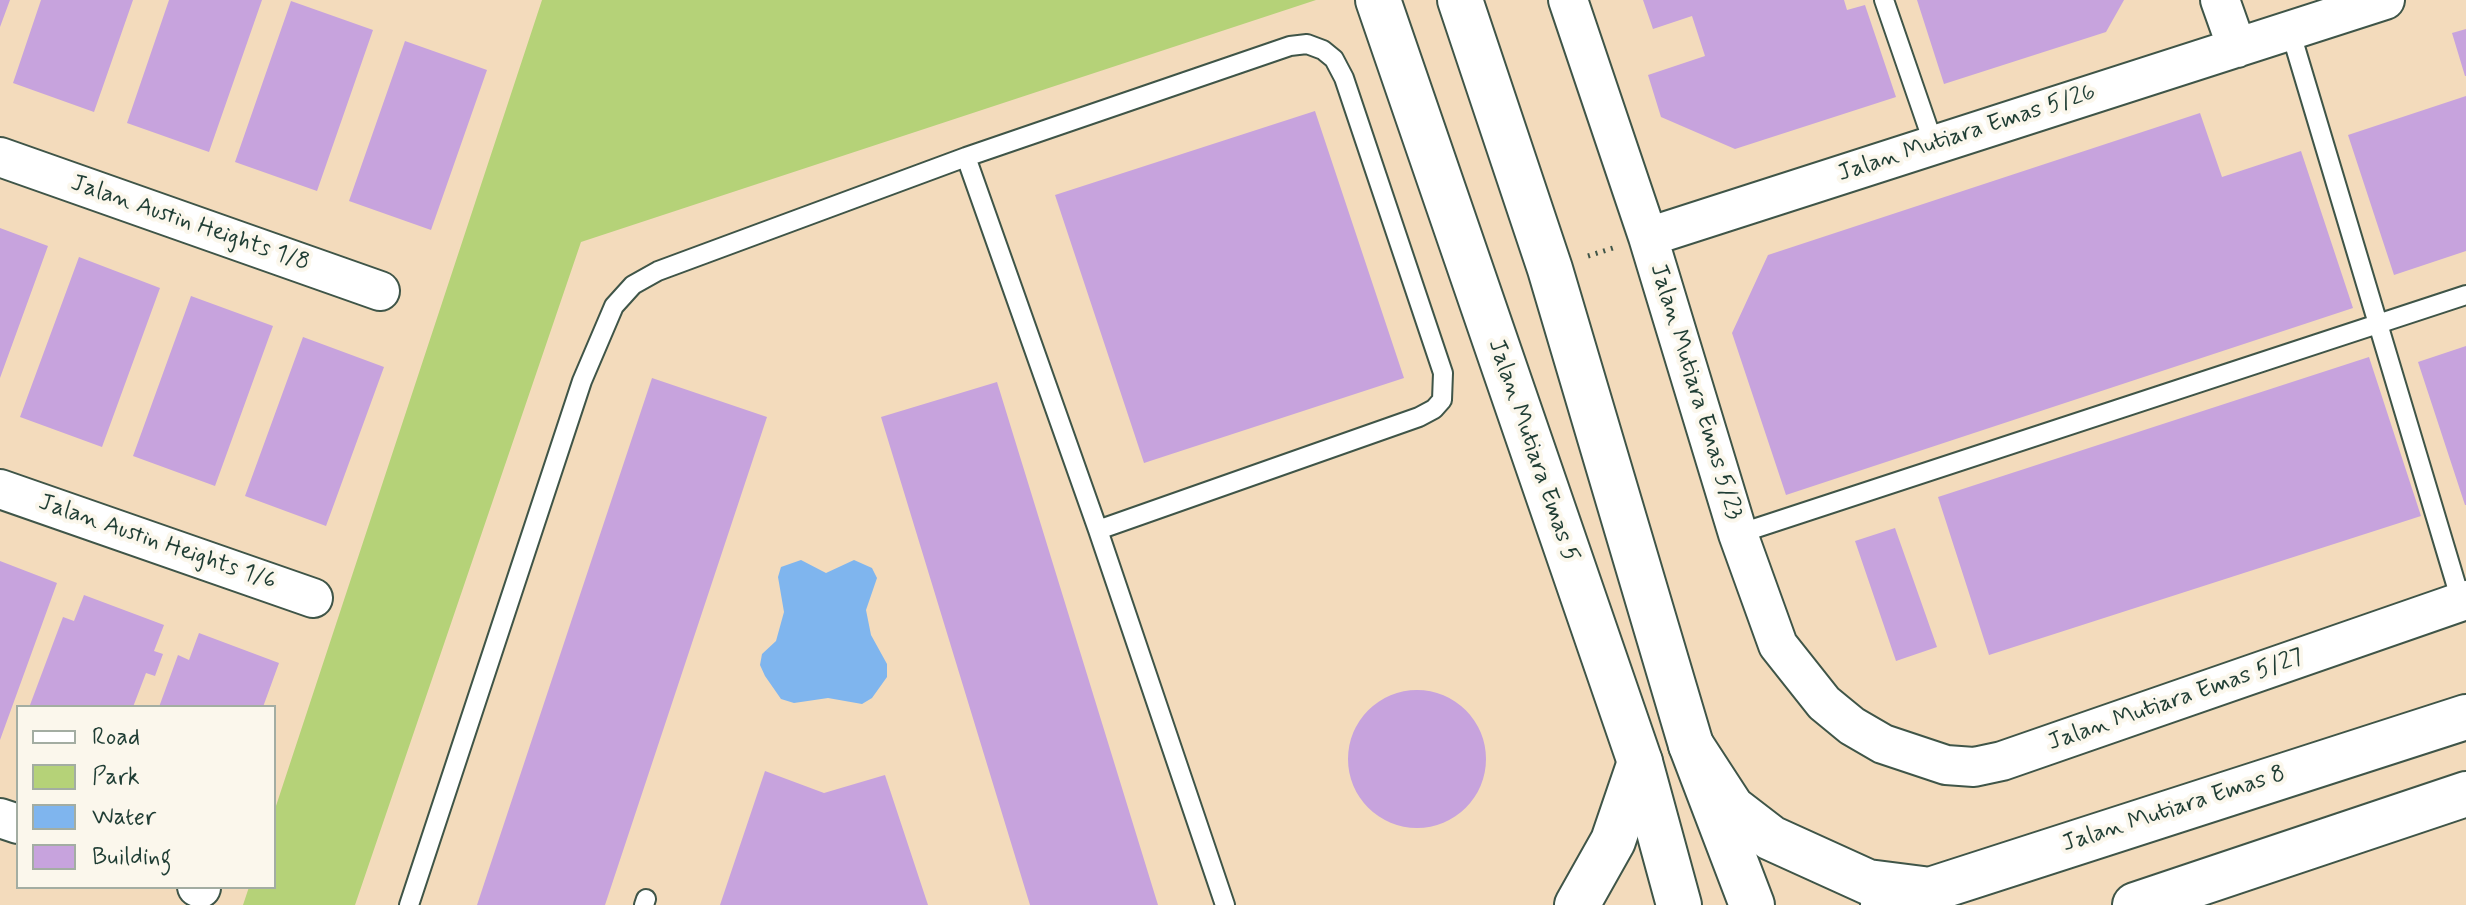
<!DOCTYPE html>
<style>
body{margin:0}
#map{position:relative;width:2466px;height:905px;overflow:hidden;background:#f3dbbc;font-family:Mynerve,sans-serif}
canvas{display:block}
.legend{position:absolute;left:16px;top:705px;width:260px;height:184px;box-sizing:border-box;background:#fbf7ec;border:2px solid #a3ada2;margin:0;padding:10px 14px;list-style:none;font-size:24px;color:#1f3d34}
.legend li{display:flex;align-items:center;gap:16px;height:40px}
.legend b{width:40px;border:2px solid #a3ada2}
</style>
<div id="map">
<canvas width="2466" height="905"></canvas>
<ul class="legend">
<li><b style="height:10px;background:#fff"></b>Road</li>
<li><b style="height:22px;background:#b5d278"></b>Park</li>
<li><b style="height:22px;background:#7fb5ee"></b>Water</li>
<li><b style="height:22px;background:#c7a3dd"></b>Building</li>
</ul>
</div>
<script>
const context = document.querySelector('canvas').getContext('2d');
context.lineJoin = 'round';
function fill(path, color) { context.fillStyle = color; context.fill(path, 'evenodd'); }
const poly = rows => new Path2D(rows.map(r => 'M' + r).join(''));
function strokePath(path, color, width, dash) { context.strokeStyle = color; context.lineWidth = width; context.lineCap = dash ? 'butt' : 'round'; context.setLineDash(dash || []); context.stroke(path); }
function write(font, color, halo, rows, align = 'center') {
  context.font = font + ' Mynerve,sans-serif'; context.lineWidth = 8; context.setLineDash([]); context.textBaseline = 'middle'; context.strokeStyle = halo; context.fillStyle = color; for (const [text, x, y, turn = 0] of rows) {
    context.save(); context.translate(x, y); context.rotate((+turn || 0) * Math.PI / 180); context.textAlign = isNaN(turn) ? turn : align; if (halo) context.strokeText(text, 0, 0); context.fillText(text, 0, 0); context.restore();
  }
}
fill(poly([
 [542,0,1316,0,581,242,355,905,243,905,249,887,274,887,274,812]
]), '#b5d278');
fill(poly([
 [801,560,826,573,854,560,872,568,877,578,866,610,871,635,887,664,887,677,872,698,862,704,828,698,794,703,781,699,765,676,760,665,762,654,776,641,784,612,778,577,781,567]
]), '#7fb5ee');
fill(poly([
 [0,0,10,0,0,27],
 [41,0,133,0,94,112,13,83],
 [169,0,262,0,209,152,127,123],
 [1643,0,1844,0,1847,10,1865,5,1896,97,1735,149,1661,117,1648,75,1705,56,1692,16,1653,29],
 [1917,0,2124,0,2106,32,1944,84],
 [291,1,373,30,317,191,235,162],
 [2466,29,2466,76,2465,76,2452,33],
 [405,41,487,70,431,230,349,201],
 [2466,96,2466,251,2394,275,2348,135],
 [1315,111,1404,378,1144,463,1055,195],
 [2200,113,2222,177,2301,151,2353,308,1786,495,1732,333,1768,255],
 [0,228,48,246,0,378],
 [79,257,160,288,102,447,20,417],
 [191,296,273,326,215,486,133,456],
 [303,337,384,367,326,526,245,496],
 [2466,346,2466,505,2465,505,2418,362],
 [2369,357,2421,516,1989,655,1938,497],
 [652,378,767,417,605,905,477,905],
 [997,382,1158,905,1030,905,881,417],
 [1895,528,1937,647,1896,661,1855,541],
 [0,561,57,583,0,740],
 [84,595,164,625,154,651,163,654,155,676,146,673,133,707,30,705,63,617,74,621],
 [199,633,279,663,263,707,159,707,178,655,189,660],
 '1348 759a69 69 0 1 1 138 0a69 69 0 1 1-138 0Z',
 [765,771,824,793,885,775,928,905,720,905]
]), '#c7a3dd');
const service = poly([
 [1884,0,1934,145],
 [2290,30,2461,601],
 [966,157,1098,530,1225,905],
 [1738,534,2466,295],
 [409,905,582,381,614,306,633,285,658,271,966,157,1290,46,1307,44,1323,50,1334,59,1344,78,1443,373,1442,400,1434,409,1419,417,1098,530],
 [644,905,646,899]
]);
const minor = poly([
 [1568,0,1648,237,1738,534,1778,645,1824,703,1852,726,1883,744,1946,765,1974,767,2002,761,2466,600],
 [2220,0,2237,48],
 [0,157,380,291],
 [1648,237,2385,0],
 [0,489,313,598],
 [0,818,18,824],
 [197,887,201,888]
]);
const tertiary = poly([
 [1378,0,1640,762,1679,905],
 [1460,0,1550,269,1691,745,1752,905]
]);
const secondary = poly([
 [1691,745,1732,808,1771,838,1868,882,1923,889],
 [1577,905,1613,841,1640,762],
 [1883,905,2466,717],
 [2135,905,2466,794]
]);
strokePath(service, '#3f5548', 22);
strokePath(minor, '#3f5548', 42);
strokePath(tertiary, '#3f5548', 48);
strokePath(secondary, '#3f5548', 48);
strokePath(poly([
 [1588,256,1613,248]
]), '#3f5548', 5, [2, 6]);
strokePath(service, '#fff', 18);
strokePath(minor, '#fff', 38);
strokePath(tertiary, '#fff', 44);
strokePath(secondary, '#fff', 44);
write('24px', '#1f3d34', '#fbf7ec', [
 ["Jalan Mutiara Emas 5/26",1967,134,-18],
 ["Jalan Austin Heights 1/8",190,224,19],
 ["Jalan Mutiara Emas 5/23",1695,392,73],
 ["Jalan Mutiara Emas 5",1532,451,71],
 ["Jalan Austin Heights 1/6",157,543,19],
 ["Jalan Mutiara Emas 5/27",2176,701,-19],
 ["Jalan Mutiara Emas 8",2174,810,-18]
]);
</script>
